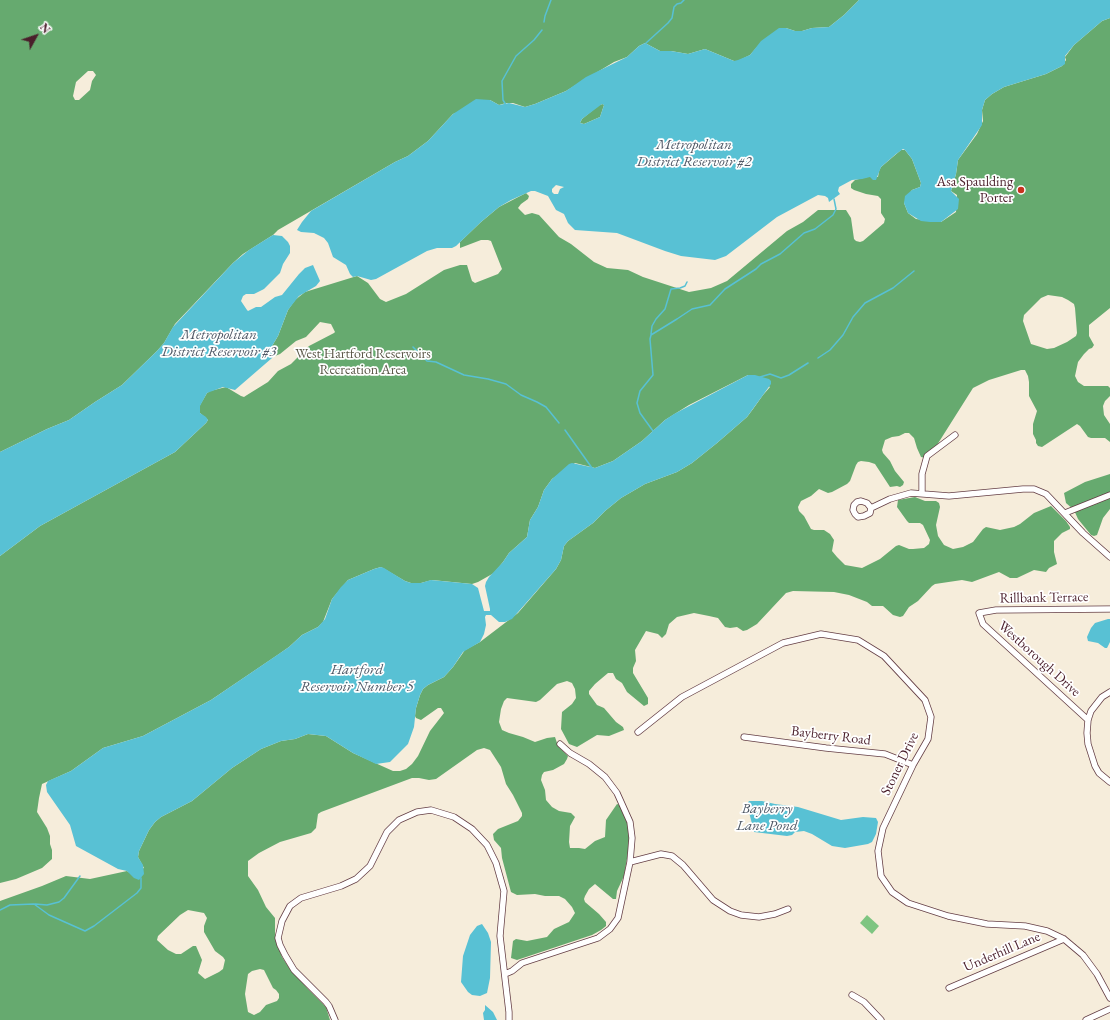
<!DOCTYPE html>
<style>
body{margin:0}
#map{position:relative;width:1110px;height:1020px;overflow:hidden;background:#f6eddb;font-family:"EB Garamond",serif}
canvas{display:block}
.north{position:absolute;left:16px;top:16px;width:40px;height:40px;-webkit-text-stroke:3px #fff;paint-order:stroke;rotate:50deg;font-size:11px;font-weight:700;line-height:16px;text-align:center;color:#4a1f2b}
.north::after{content:'';display:block;margin:auto;width:14px;height:18px;background:#4a1f2b;clip-path:polygon(50% 0,100% 100%,50% 72%,0 100%)}
</style>
<div id="map">
<canvas width="1110" height="1020"></canvas>
<div class="north">N</div>
</div>
<script>
const context = document.querySelector('canvas').getContext('2d');
context.lineJoin = 'round';
function fill(path, color) { context.fillStyle = color; context.fill(path, 'evenodd'); }
const poly = rows => new Path2D(rows.map(r => 'M' + r).join(''));
function strokePath(path, color, width, dash) { context.strokeStyle = color; context.lineWidth = width; context.lineCap = dash ? 'butt' : 'round'; context.setLineDash(dash || []); context.stroke(path); }
function write(font, color, halo, rows, align = 'center') {
  context.font = font + ' "EB Garamond",serif'; context.lineWidth = 3.5; context.setLineDash([]); context.textBaseline = 'middle'; context.strokeStyle = halo; context.fillStyle = color; for (const [text, x, y, turn = 0] of rows) {
    context.save(); context.translate(x, y); context.rotate((+turn || 0) * Math.PI / 180); context.textAlign = isNaN(turn) ? turn : align; if (halo) context.strokeText(text, 0, 0); context.fillText(text, 0, 0); context.restore();
  }
}
fill(poly([
 [867,915,879,926,872,934,860,923]
]), '#7ec581');
fill(poly([
 [0,0,859,0,844,15,829,27,812,28,802,31,795,31,786,28,757,47,750,55,738,61,734,61,705,49,688,54,671,51,660,51,645,43,639,46,627,57,614,62,566,91,535,104,525,107,513,103,506,103,499,105,490,100,453,114,428,141,408,156,395,162,278,230,273,235,243,254,233,263,175,324,164,343,157,351,122,385,95,402,69,420,47,429,0,452],
 [88,71,93,71,96,75,92,81,90,90,79,100,75,100,73,96,76,82],
 [1110,18,1110,308,1089,325,1089,336,1094,345,1092,348,1089,349,1084,354,1078,362,1075,376,1078,382,1084,386,1108,386,1110,388,1110,396,1105,401,1103,406,1104,415,1110,424,1110,442,1105,438,1091,438,1088,437,1080,426,1077,424,1045,445,1042,447,1038,446,1036,443,1036,440,1033,434,1033,424,1037,411,1029,396,1029,382,1028,376,1025,370,1021,370,989,380,973,388,937,445,925,458,921,457,917,448,914,438,909,433,905,433,899,436,892,437,885,440,882,450,883,453,890,461,895,471,904,482,903,485,900,487,897,486,890,487,875,464,869,462,861,461,858,462,856,465,850,481,847,484,832,492,828,493,819,489,811,496,801,501,798,507,799,511,804,516,811,529,814,530,824,530,830,534,834,540,832,551,837,557,845,565,862,568,880,559,896,546,899,545,909,549,913,549,924,548,929,544,930,540,923,525,920,523,909,523,907,521,897,507,898,500,915,497,925,501,936,501,939,503,940,507,936,525,938,536,944,545,953,549,963,547,973,542,983,529,986,527,1000,530,1014,527,1020,524,1034,513,1051,506,1066,521,1070,527,1070,529,1062,533,1054,541,1054,552,1057,564,1049,568,1046,572,1034,570,1017,578,1010,578,999,572,972,582,962,580,935,584,932,586,918,601,909,607,903,616,900,617,893,615,883,606,872,606,867,602,849,595,834,592,793,591,786,593,757,624,747,630,743,631,737,627,730,628,725,627,718,618,709,616,694,613,677,617,669,624,666,634,662,638,658,634,646,631,635,650,636,661,633,668,633,673,648,698,648,704,644,706,627,692,622,683,616,679,613,673,608,673,595,684,589,691,589,694,597,705,604,708,616,722,623,727,624,730,609,736,597,735,577,747,569,744,561,729,562,712,572,704,576,698,575,689,572,683,567,681,557,684,540,700,536,702,507,698,504,701,501,709,499,722,502,730,509,733,523,737,535,742,547,738,555,737,558,746,568,756,567,759,564,764,553,770,544,772,542,775,541,780,545,790,546,800,552,807,559,811,571,813,575,817,570,826,569,842,570,848,579,848,585,849,595,841,605,837,606,820,617,804,620,805,626,818,629,829,630,841,624,876,617,891,616,899,613,899,595,884,589,889,585,896,584,899,585,902,599,914,606,922,606,926,601,930,592,935,517,960,511,958,513,941,516,939,527,941,547,937,554,929,569,922,575,913,572,907,565,899,559,896,545,896,535,894,517,895,511,892,502,858,501,848,494,840,493,834,498,829,518,821,522,816,522,813,513,795,506,784,501,767,490,750,484,748,477,750,436,779,429,780,419,778,412,778,321,812,318,814,316,828,311,833,280,842,259,853,248,861,248,876,258,890,266,907,275,918,275,937,282,957,290,969,308,989,326,1007,330,1020,0,1020,0,901,42,886,66,876,90,879,127,871,130,873,144,868,138,857,139,851,149,830,155,822,161,817,192,801,232,768,261,749,281,741,295,739,308,734,326,736,353,753,393,771,400,771,406,769,412,764,418,756,430,731,444,713,441,708,438,708,421,720,416,718,415,716,416,708,420,695,423,689,428,685,444,677,453,667,465,650,480,642,518,613,556,569,561,560,564,546,568,541,593,523,605,511,621,498,645,484,677,472,692,463,717,443,747,417,753,409,763,395,770,387,752,375,748,375,689,405,665,420,642,441,613,461,595,468,575,463,552,479,544,490,538,507,530,520,527,537,509,553,503,562,494,573,478,582,472,584,432,580,421,583,411,583,405,581,381,567,374,569,348,580,332,599,323,622,318,627,302,635,289,647,279,654,211,700,143,736,103,748,71,771,42,784,39,798,37,812,47,828,50,836,50,844,52,850,52,859,42,868,16,879,0,883,0,556,40,526,175,452,206,423,208,420,200,413,200,405,207,393,210,391,226,387,241,396,244,397,247,395,268,382,278,371,291,364,309,346,334,333,335,332,331,324,320,322,306,337,296,341,280,354,275,356,274,355,272,346,278,336,288,310,295,300,305,292,357,276,368,283,380,299,386,302,406,294,444,270,460,265,467,265,471,278,472,281,475,283,498,274,502,269,491,241,488,240,481,240,460,248,460,242,481,222,499,207,526,193,529,196,528,199,521,204,518,208,525,215,532,213,539,215,559,237,571,244,594,262,607,268,628,270,643,277,689,292,711,288,727,281,787,231,803,222,818,210,846,210,851,218,854,239,856,241,860,242,863,241,884,223,885,219,881,213,881,199,878,196,866,194,854,190,851,188,851,184,855,180,867,177,878,177,879,171,881,167,901,150,905,150,912,159,921,183,920,187,912,190,904,203,908,213,916,219,941,222,956,212,957,195,951,191,956,174,958,160,977,134,983,121,982,110,985,100,992,94,1004,87,1046,74,1062,66,1066,60,1065,57,1074,45,1102,21],
 [1048,295,1062,297,1068,300,1074,304,1075,308,1077,333,1076,336,1067,342,1054,348,1047,349,1031,344,1023,321,1024,315,1041,298],
 [188,910,204,913,207,918,204,926,204,932,215,951,223,957,225,960,223,969,219,972,205,979,198,973,202,960,196,946,193,946,181,954,176,954,168,950,157,940,158,936,180,915],
 [260,969,264,970,273,988,276,990,279,994,279,998,277,1001,266,1005,260,1012,254,1015,248,1012,245,994,248,974,252,971],
 [603,104,604,105,600,117,584,124,580,123,582,119,599,105],
 [1110,474,1110,509,1103,518,1097,535,1094,536,1091,535,1078,519,1074,510,1066,503,1064,493,1085,482]
]), '#66aa6f');
fill(poly([
 [859,0,1110,0,1110,18,1102,21,1074,45,1065,56,1065,64,1062,66,1046,74,1004,87,992,94,985,100,982,110,982,125,958,160,956,174,951,191,959,199,958,209,941,222,930,222,921,221,908,213,904,203,905,196,912,190,920,187,921,183,912,159,905,150,903,149,896,154,881,167,876,180,873,180,870,177,862,179,852,180,839,187,838,191,840,194,829,202,828,198,825,196,818,195,777,217,726,256,715,260,681,256,665,251,617,233,575,230,568,223,564,214,556,210,548,196,535,191,531,191,511,200,499,207,481,222,456,246,452,248,437,248,427,251,376,279,371,280,357,276,353,277,350,274,346,265,333,257,328,243,324,238,314,233,301,232,297,230,302,222,311,211,395,162,408,156,428,141,453,114,476,99,490,100,499,105,509,103,525,107,535,104,566,91,586,77,627,57,639,46,645,43,660,51,671,51,688,54,705,49,734,61,738,60,750,55,761,41,779,28,786,28,795,31,802,31,812,28,829,27,844,15],
 [602,104,604,105,600,117,584,124,580,123,582,119],
 [556,185,564,187,560,189,558,194,554,194,552,192,552,189],
 [273,235,282,236,288,242,290,246,290,253,283,264,280,273,264,289,254,294,246,294,243,296,241,301,247,310,248,311,256,307,261,307,275,297,282,295,299,274,305,268,313,265,320,281,316,286,299,296,288,310,278,336,272,346,274,355,272,358,235,390,223,387,207,393,200,406,200,413,206,417,208,420,206,423,175,452,40,526,0,556,0,452,47,429,69,420,95,402,122,385,157,351,164,343,173,327,233,263,249,250],
 [748,375,755,375,769,379,771,381,771,384,747,417,717,443,692,463,677,472,645,484,621,498,605,511,593,523,568,541,564,546,561,560,556,569,512,619,505,622,499,622,491,615,486,615,485,617,486,625,484,634,480,642,463,652,453,667,444,677,428,685,423,689,420,695,416,708,414,727,408,744,390,762,376,764,353,753,326,736,308,734,295,739,281,741,261,749,232,768,192,801,161,817,155,822,149,830,139,851,138,857,143,865,144,874,139,880,134,878,127,871,118,869,76,846,70,825,47,792,46,785,48,781,71,771,103,748,143,736,211,700,289,647,302,635,318,627,325,619,332,599,341,587,348,580,374,569,381,567,384,568,405,581,411,583,421,583,431,580,472,584,478,588,484,611,490,611,490,609,485,586,486,582,489,577,503,562,509,553,527,537,530,520,538,507,544,490,552,479,569,464,572,463,595,468,613,461,642,441,665,420,674,414],
 [1108,619,1110,619,1110,642,1107,648,1105,648,1098,643,1088,641,1087,637,1091,628,1095,623],
 [749,801,762,801,775,804,798,807,841,820,863,817,876,818,878,822,876,834,872,842,868,844,845,848,832,846,812,834,804,831,795,832,792,835,787,836,754,832,747,804],
 [482,924,488,933,491,942,490,978,487,993,480,996,472,995,468,992,461,982,463,956,470,935,477,926],
 [485,1005,493,1012,497,1020,484,1020,483,1013,485,1010]
]), '#58c1d4');
strokePath(poly([
 [544,22,545,16,551,0],
 [646,43,668,23,672,18,674,7,677,4,681,3,684,0],
 [506,105,503,100,502,81,516,56,534,40,542,30],
 [651,334,652,326,656,319,665,309,671,289,680,288,685,286,687,282],
 [413,347,427,361,436,362,464,375,488,379,506,384,521,395,537,402,546,407,559,423],
 [818,358,830,350,843,335,853,317,865,303,893,288,914,271],
 [760,377,770,374,781,378,789,375,808,363],
 [565,430,592,468],
 [653,431,640,413,637,403,640,391,653,375,650,339,651,335,677,319,692,309,710,305,725,289,756,269,761,264,780,254,804,233,815,229,833,215,836,209,834,199],
 [35,904,47,905,59,902,64,898,80,876],
 [0,910,10,905,34,904,49,915,85,931,94,926,137,893,141,888,141,878]
]), '#58c1d4', 1.5);
const minor = poly([
 [922,493,922,474,927,456,955,435],
 [871,508,867,503,861,501,857,502,854,505,853,510,855,514,858,517,864,516,870,513,871,508,890,499,911,493,949,496,1023,489,1034,489,1046,494,1083,533,1110,557],
 [1065,513,1110,495],
 [1110,692,1102,697,1091,711,1088,720,1087,733,1088,744,1095,766,1099,773,1110,782],
 [1088,720,983,624,979,613,996,610,1110,609],
 [638,732,682,697,783,643,821,634,858,640,884,656,925,700,931,717,928,739,913,765,883,828,878,851,881,876,892,892,908,903,948,916,987,924,1025,926,1047,931,1064,939,1083,955,1097,974,1110,998],
 [744,737,826,748,885,754,913,765],
 [630,862,661,854,672,856,683,865,713,900,730,911,741,915,759,917,775,914,788,909],
 [505,974,512,971,522,963,598,938,610,929,618,918,630,862,632,838,630,822,617,793,605,777,589,764,570,753,560,744],
 [949,988,1064,939],
 [852,995,864,1002,881,1020],
 [335,1020,329,1006,326,1002,294,970,285,955,280,945,278,938,282,921,290,906,301,898,341,886,356,879,370,866,387,832,399,820,417,812,431,810,454,817,472,829,487,845,496,863,504,891,500,936,509,1012,509,1020],
 [1086,1020,1110,1009]
]);
strokePath(minor, '#643e45', 7);
strokePath(minor, '#fff', 5.5);
for (const [x, y, r, color] of [
 [1021,190,4,"#c8321e"]
]) { const dot = new Path2D(); dot.arc(x, y, r, 0, 2 * Math.PI); context.fillStyle = color; context.fill(dot); strokePath(dot, '#fff', 1.5); }
write('14px', '#4a1f2b', '#fff', [
 ["Asa Spaulding",1013,182],
 ["Porter",1013,198]
], 'right');
write('14px', '#5c5949', '#fff', [
 ["West Hartford Reservoirs",363,354],
 ["Recreation Area",363,370]
]);
write('14px', '#4a1f2b', '#fff', [
 ["Rillbank Terrace",1044,598,-1],
 ["Westborough Drive",1039,659,42],
 ["Bayberry Road",831,736,7],
 ["Stoner Drive",900,764,-64],
 ["Underhill Lane",1002,952,-23]
]);
write('italic 15px', '#4f5866', '#fff', [
 ["Metropolitan",694,145],
 ["District Reservoir #2",694,162],
 ["Metropolitan",219,335],
 ["District Reservoir #3",219,352],
 ["Hartford",357,670],
 ["Reservoir Number 5",357,687],
 ["Bayberry",767,809],
 ["Lane Pond",767,826]
]);
</script>
